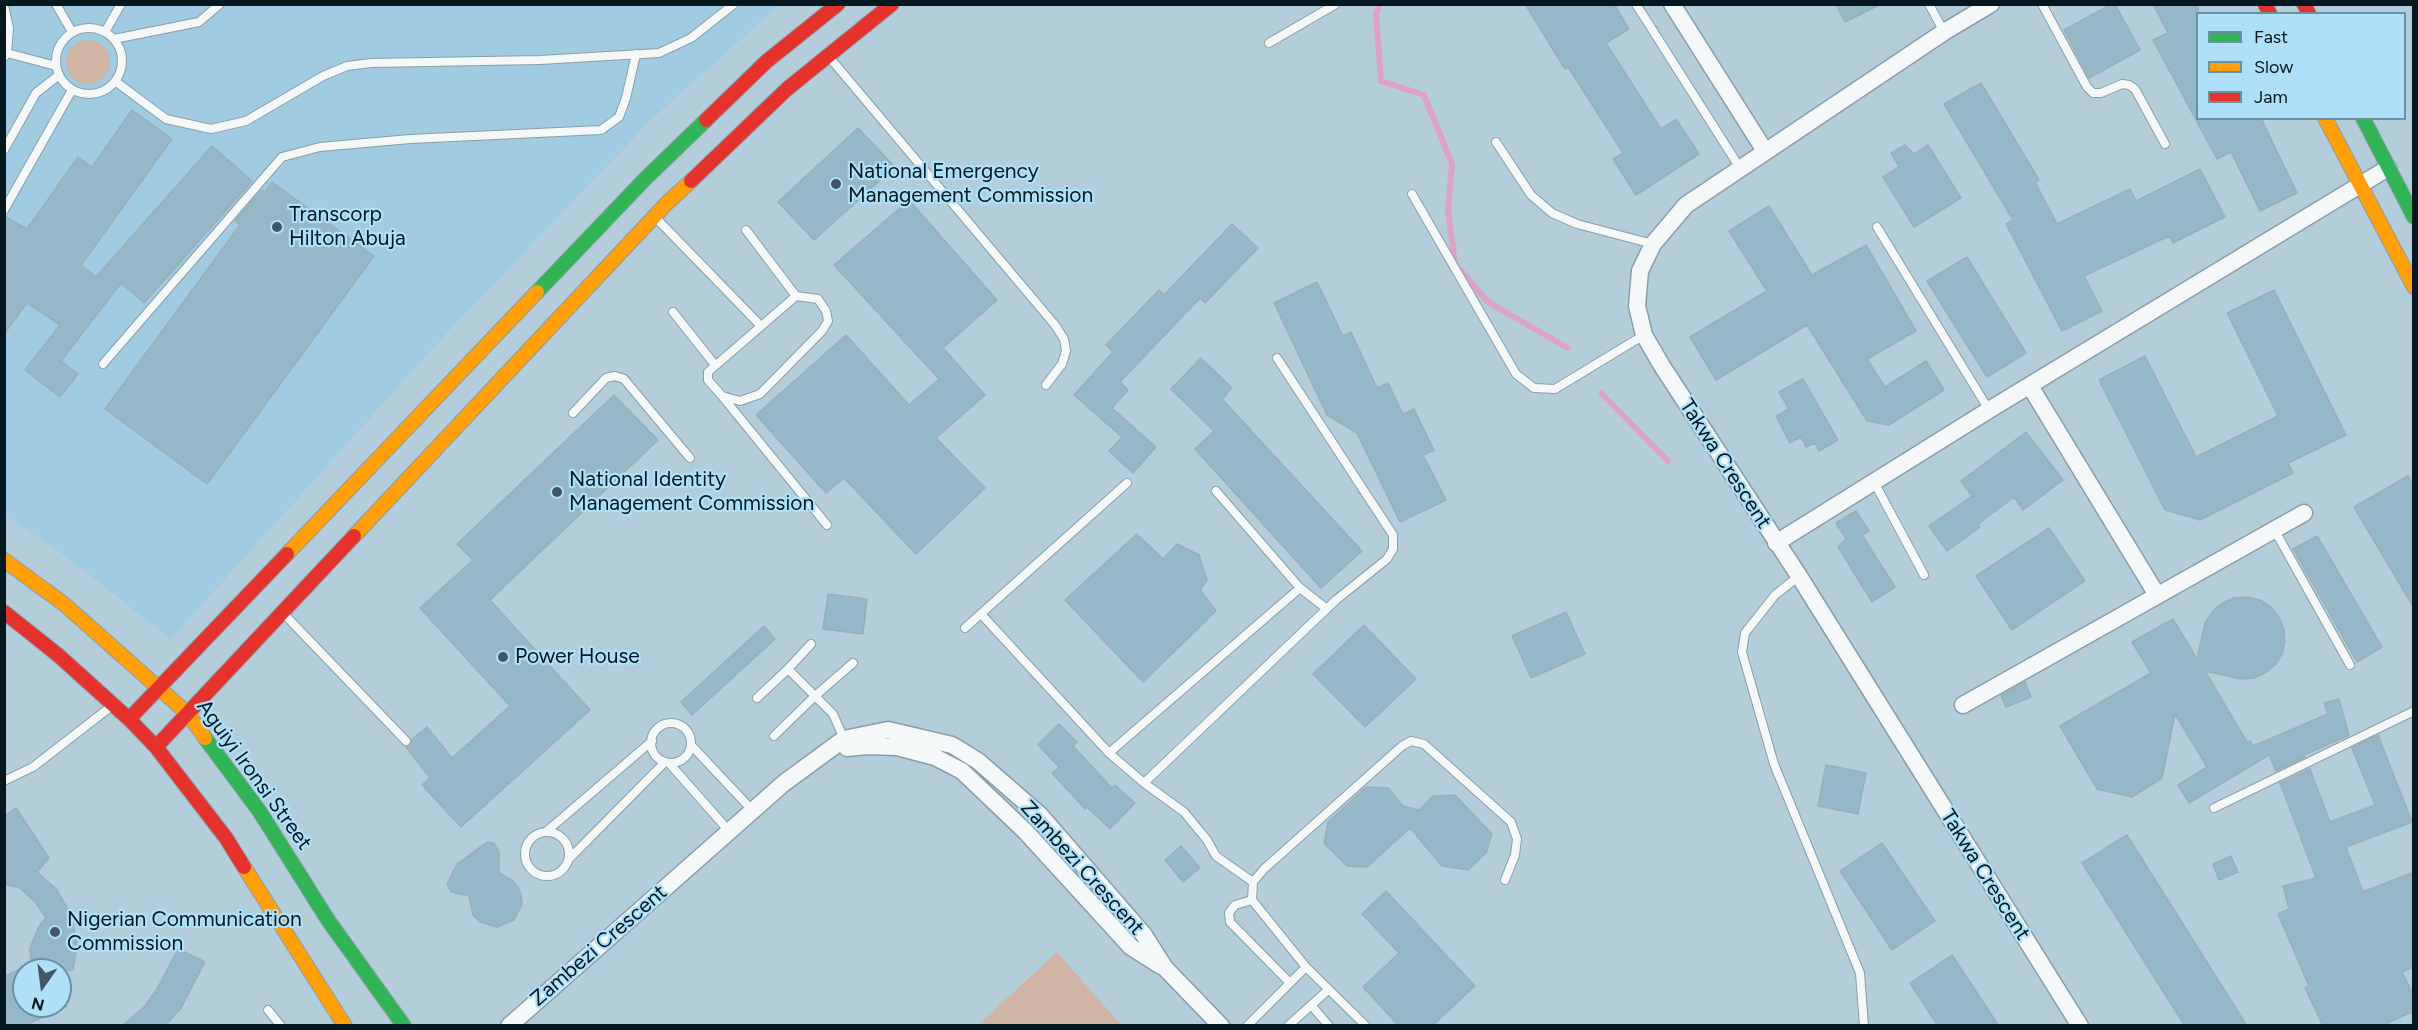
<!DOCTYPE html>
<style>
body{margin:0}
#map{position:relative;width:2418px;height:1030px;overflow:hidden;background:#b3cdda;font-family:Figtree,sans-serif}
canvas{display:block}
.frame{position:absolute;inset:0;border:6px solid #051820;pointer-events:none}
.legend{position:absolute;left:2196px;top:12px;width:210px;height:108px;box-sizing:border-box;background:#aee0f9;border:2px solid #6a90a2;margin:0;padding:8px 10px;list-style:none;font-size:18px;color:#051820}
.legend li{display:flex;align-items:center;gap:12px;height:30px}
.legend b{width:30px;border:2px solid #6a90a2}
.north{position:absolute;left:12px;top:958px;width:60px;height:60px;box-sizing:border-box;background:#aee0f9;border:2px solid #6a90a2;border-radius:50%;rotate:194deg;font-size:16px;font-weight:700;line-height:24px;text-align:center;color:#051820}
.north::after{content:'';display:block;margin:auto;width:21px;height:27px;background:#425761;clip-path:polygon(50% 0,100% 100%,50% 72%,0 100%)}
</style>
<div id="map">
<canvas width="2418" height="1030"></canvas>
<div class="frame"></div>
<ul class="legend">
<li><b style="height:8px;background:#30b455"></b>Fast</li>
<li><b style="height:8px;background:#ff9f0a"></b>Slow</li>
<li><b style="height:8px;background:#e5322d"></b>Jam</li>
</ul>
<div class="north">N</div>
</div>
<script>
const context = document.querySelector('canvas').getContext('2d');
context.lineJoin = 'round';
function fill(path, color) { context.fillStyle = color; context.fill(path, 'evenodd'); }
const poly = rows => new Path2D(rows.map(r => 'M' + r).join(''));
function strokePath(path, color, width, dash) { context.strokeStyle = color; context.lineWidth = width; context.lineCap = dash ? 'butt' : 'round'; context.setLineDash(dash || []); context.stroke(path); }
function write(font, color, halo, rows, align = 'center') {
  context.font = font + ' Figtree,sans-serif'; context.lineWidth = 4.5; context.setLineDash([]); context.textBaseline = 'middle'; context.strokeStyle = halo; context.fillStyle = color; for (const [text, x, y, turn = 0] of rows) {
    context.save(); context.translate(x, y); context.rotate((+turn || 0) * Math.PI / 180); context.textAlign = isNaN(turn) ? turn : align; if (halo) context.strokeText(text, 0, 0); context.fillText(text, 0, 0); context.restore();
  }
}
fill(poly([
 [4,5,779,5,653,118,444,336,171,639,60,552,5,515]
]), '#a0cbe1');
fill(poly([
 '66 62a22 22 0 1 1 44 0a22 22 0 1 1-44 0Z',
 [1057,952,1121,1025,978,1025]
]), '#d0b5a5');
strokePath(poly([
 [1380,4,1376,14,1381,81,1424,95,1452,164,1448,210,1455,264,1488,302,1568,348],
 [1602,394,1668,461]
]), '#dda3c7', 6);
const building = poly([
 [1525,4,1614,4,1629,29,1606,43,1661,129,1676,119,1699,154,1636,195,1613,159,1623,153,1568,67,1565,69,1525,4],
 [1836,4,1881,4,1845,22,1836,4],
 [2112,4,2115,4,2140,50,2089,78,2064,30,2112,4],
 [2153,4,2198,4,2198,118,2261,118,2297,193,2260,211,2231,152,2217,159,2153,40,2168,33,2153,4],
 [1981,83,2039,180,2035,182,2057,224,2130,189,2136,201,2200,169,2225,217,2173,243,2169,236,2084,276,2102,311,2062,331,2006,224,2013,220,1944,104,1981,83],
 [132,110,172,139,81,265,96,277,212,146,252,181,144,303,121,283,61,361,78,374,60,397,25,370,60,325,27,303,4,334,4,216,27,229,78,157,92,167,132,110],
 [858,128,895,167,814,240,778,202,858,128],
 [1905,145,1914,154,1928,145,1961,198,1914,227,1883,177,1899,167,1891,153,1905,145],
 [272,182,374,256,207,484,105,409,240,225,235,221,262,190,265,192,272,182],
 [909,200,997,300,943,348,985,395,936,438,985,488,916,554,844,478,826,493,756,415,846,335,909,405,939,379,834,265,909,200],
 [1769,206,1812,275,1866,245,1916,331,1867,359,1885,387,1926,361,1944,390,1889,425,1867,421,1807,325,1716,380,1690,337,1767,291,1729,231,1769,206],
 [1232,224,1258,248,1205,303,1200,298,1120,382,1128,390,1112,408,1156,447,1133,473,1109,451,1122,437,1074,395,1113,352,1106,345,1159,290,1164,295,1232,224],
 [1967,257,2026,353,1987,377,1927,281,1967,257],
 [1317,282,1343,336,1351,332,1377,388,1388,383,1403,414,1414,409,1434,450,1423,455,1446,500,1400,522,1357,433,1327,415,1274,303,1317,282],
 [2274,290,2346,435,2288,463,2293,473,2200,520,2165,510,2099,380,2145,356,2196,457,2278,416,2227,313,2274,290],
 [1201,358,1232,388,1222,399,1362,551,1321,588,1195,449,1214,431,1171,389,1201,358],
 [1803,379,1838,440,1819,451,1815,443,1806,447,1801,437,1790,443,1776,416,1789,409,1779,392,1803,379],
 [614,395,658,440,490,600,590,710,461,827,422,785,430,778,406,747,410,746,412,739,427,727,452,758,510,706,420,608,473,560,457,544,614,395],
 [2026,432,2063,480,2023,510,2014,497,1978,524,1980,527,1947,551,1929,526,1972,496,1961,481,2026,432],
 [2408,476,2414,485,2414,608,2354,507,2408,476],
 [1856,511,1869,531,1862,535,1895,587,1872,602,1838,547,1846,539,1836,523,1856,511],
 [2049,528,2085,581,2012,630,1976,576,2049,528],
 [1137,534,1163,559,1177,544,1199,555,1207,580,1200,590,1216,611,1143,682,1065,600,1137,534],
 [2317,536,2382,647,2357,662,2293,549,2317,536],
 [828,594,867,599,863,634,823,629,828,594],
 [2247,597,2260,600,2271,607,2279,617,2284,629,2285,642,2282,654,2275,665,2265,673,2254,678,2241,679,2205,671,2247,742,2250,741,2253,746,2328,714,2324,703,2339,699,2349,735,2304,755,2305,757,2276,771,2269,755,2189,803,2178,785,2207,767,2175,714,2162,778,2132,797,2097,789,2060,726,2151,673,2132,642,2173,619,2197,659,2205,623,2212,612,2222,603,2234,598,2247,597],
 [1566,612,1585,654,1531,678,1512,636,1566,612],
 [1364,625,1416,679,1365,727,1313,674,1364,625],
 [764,626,775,639,692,715,681,702,764,626],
 [2025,682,2031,697,2006,707,2001,696,2025,682],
 [1059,724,1077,742,1073,746,1112,788,1115,785,1135,803,1110,829,1087,807,1085,809,1052,773,1059,767,1038,745,1059,724],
 [2378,735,2412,822,2346,847,2363,892,2414,872,2414,967,2402,972,2414,996,2414,1011,2381,1026,2323,1026,2305,988,2309,986,2278,914,2289,909,2283,886,2316,878,2280,783,2310,769,2330,822,2375,805,2352,748,2378,735],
 [1826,765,1866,773,1858,814,1818,806,1826,765],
 [1366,787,1388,788,1403,806,1419,810,1433,796,1455,795,1492,834,1486,853,1468,870,1442,866,1410,828,1367,867,1347,866,1324,843,1328,822,1366,787],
 [16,808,49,858,37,872,56,889,72,916,77,946,73,970,32,970,30,948,39,926,46,918,36,903,20,888,4,884,4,816,16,808],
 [2127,835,2247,1026,2185,1026,2082,863,2127,835],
 [487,842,494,843,499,852,499,873,512,880,519,888,521,895,522,904,514,920,497,927,480,922,473,915,469,896,451,892,447,884,457,864,487,842],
 [1882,843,1935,921,1892,950,1840,871,1882,843],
 [1181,846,1200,868,1183,882,1165,860,1181,846],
 [2231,856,2238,872,2219,880,2213,864,2231,856],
 [1386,891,1475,986,1432,1026,1399,1026,1363,987,1399,953,1362,914,1386,891],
 [178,949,205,962,181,1008,165,1026,122,1026,144,1007,157,989,178,949],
 [1952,955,1999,1026,1938,1026,1910,983,1952,955],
 [24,967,24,1006,67,1006,24,1026,4,1026,4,977,24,967]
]);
fill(building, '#95b7c7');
strokePath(building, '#9aafba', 1.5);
const lane = poly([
 [56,4,72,32],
 [1636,4,1740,168],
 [1929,4,1944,32],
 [2042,4,2087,87,2093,93,2101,93,2122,84,2129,85,2135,89,2165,144],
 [4,6,9,28,7,53,4,57],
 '56 61a33 33 0 1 1 66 0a33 33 0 1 1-66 0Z',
 [105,32,121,4],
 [114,39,199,22,220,4],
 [1269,43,1336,4],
 [7,53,56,66],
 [830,58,1055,325,1064,339,1066,351,1062,364,1046,385],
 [115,81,166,119,211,129,246,121,323,76,347,66,371,63,540,60,659,53,691,38,734,4],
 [1496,142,1531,195,1552,213,1577,224,1653,244],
 [4,150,36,93,59,75],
 [1412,194,1516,374,1534,388,1555,389,1644,335],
 [4,210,72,90],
 [657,219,760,325],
 [1877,227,1989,410],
 [746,230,796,296],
 [796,296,818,299,826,311,828,321,822,331,760,394,740,401,722,396,708,380,708,372,796,296],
 [673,312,715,365],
 [103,364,282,157,320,147,410,139,601,130,619,117,626,98,636,54],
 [722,396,827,525],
 [573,413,606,378,615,376,624,379,690,458],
 [1874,482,1924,575],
 [1216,491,1300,588,1327,609],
 [2274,529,2350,665],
 [1799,576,1775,595,1745,633,1742,652,1774,764,1860,973,1864,1026],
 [283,613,406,741],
 [981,614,1109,753,1144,783,1184,812,1207,840,1216,856,1253,882],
 [965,628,1127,483],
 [788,669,811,644],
 [757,698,788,669,833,714,844,739],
 '651 743a20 20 0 1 1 40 0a20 20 0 1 1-40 0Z',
 [774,736,815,696,853,663],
 [691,745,753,811],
 [1109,753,1300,588],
 [669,763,729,831],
 [4,781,33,767,113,705],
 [1144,783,1336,600,1387,559,1393,549,1393,535,1277,358],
 [2214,808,2414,711],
 [547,831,652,741],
 '525 854a22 22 0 1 1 44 0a22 22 0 1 1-44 0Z',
 [569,859,665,762],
 [1252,900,1235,905,1229,913,1230,922,1290,983],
 [1311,1005,1329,1026],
 [268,1010,281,1026],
 [1247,1026,1306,967],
 [1288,1026,1328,990],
 [1366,1026,1306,967,1252,900,1253,882,1264,869,1402,746,1411,741,1424,744,1511,822,1517,839,1515,855,1505,880]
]);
const street = poly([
 [1672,4,1765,151],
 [1991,4,1944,32,1686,205,1653,244,1640,271,1637,306,1644,335,1662,366,1799,576,2080,1026],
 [2030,386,2157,595],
 [1776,543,1989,410,2388,168],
 [1963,705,2304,513],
 [847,748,867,746,897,747,935,757,962,771,1026,832,1131,947,1161,966],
 [509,1026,784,783,844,739,888,730,952,745,978,761,1040,815,1144,935,1165,968,1221,1026]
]);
const fast = poly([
 [2363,118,2414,217],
 [537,292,645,179,706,120],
 [205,738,260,812,328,920,404,1026]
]);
const slow = poly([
 [2325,118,2414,287],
 [354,536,667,203,691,181],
 [287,554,537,292],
 [4,560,64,604,188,714,205,738],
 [244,867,345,1026]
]);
const jam = poly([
 [2265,4,2270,14],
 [2304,4,2309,14],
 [706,120,767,61,838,4],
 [691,181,787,89,892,4],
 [4,612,58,655,129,719,156,747,226,838,244,867],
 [129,719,287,554],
 [156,747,354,536]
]);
strokePath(lane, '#899ea8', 10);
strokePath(street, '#899ea8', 19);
strokePath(fast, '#899ea8', 16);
strokePath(slow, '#899ea8', 16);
strokePath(jam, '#899ea8', 16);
strokePath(lane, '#f4f8f9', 8);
strokePath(street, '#f4f8f9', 16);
strokePath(fast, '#30b455', 14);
strokePath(slow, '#ff9f0a', 14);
strokePath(jam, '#e5322d', 14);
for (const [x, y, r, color] of [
 [836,184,6,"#425761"],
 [277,227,6,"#425761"],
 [557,492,6,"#425761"],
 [503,657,6,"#425761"],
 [55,932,6,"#425761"]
]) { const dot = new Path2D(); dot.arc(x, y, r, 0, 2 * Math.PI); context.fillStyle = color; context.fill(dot); strokePath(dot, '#aee0f9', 2); }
write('21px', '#051820', '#aee0f9', [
 ["National Emergency",848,172],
 ["Management Commission",848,196],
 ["Transcorp",289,215],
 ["Hilton Abuja",289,239],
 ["National Identity",569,480],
 ["Management Commission",569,504],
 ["Power House",515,657],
 ["Nigerian Communication",67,920],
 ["Commission",67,944]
], 'left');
write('21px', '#051820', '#aee0f9', [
 ["Takwa Crescent",1725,464,57],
 ["Aguiyi Ironsi Street",254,775,54],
 ["Zambezi Crescent",1082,868,48],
 ["Takwa Crescent",1985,875,58],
 ["Zambezi Crescent",599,946,-41]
]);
</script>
